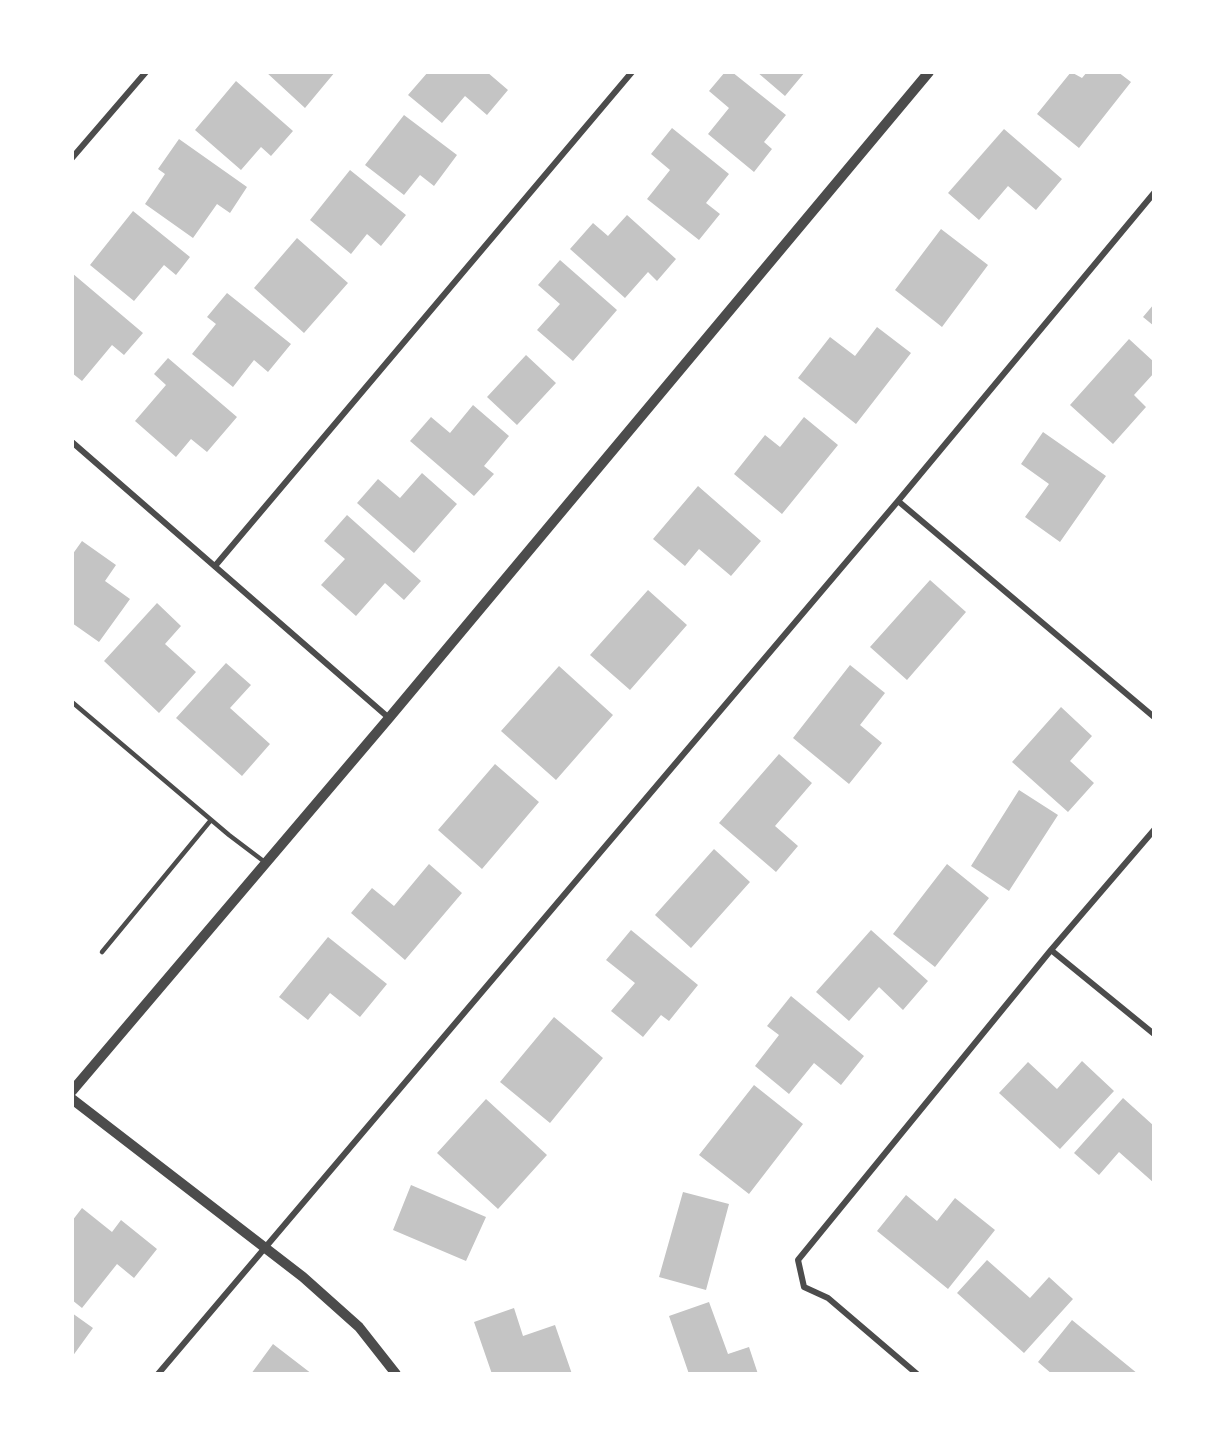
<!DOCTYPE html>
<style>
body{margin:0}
#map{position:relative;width:1226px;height:1446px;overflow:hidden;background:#fff;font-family:"PT Sans",sans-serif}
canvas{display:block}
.frame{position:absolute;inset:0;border:74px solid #fff;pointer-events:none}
</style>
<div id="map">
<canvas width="1226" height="1446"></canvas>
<div class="frame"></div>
</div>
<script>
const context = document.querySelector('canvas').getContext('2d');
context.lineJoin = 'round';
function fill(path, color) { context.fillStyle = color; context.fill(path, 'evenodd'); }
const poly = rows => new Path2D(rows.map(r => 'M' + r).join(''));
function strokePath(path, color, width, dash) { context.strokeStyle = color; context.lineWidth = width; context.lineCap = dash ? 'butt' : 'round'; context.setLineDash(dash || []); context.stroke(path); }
fill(poly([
 [266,72,335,72,305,108],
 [428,72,487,72,508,90,487,115,465,96,442,123,408,95],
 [725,72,732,72,786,115,764,142,772,149,754,172,708,134,729,108,709,91],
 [757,72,805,72,785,96],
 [1071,72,1082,78,1087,72,1118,72,1131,82,1079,148,1037,114],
 [236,81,293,131,271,156,261,147,241,170,195,130],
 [404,115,457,155,434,186,420,175,404,195,365,165],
 [672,128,729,174,706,203,720,214,699,240,647,199,670,170,651,154],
 [1004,129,1062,179,1036,210,1008,186,979,220,948,193],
 [179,139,247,187,230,213,217,204,193,238,145,204,165,174,158,169],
 [350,170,406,215,381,246,367,234,351,254,310,220],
 [133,211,190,257,176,275,164,265,134,301,90,265],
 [627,215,676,259,657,281,648,272,625,298,570,249,593,223,608,236],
 [941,229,988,265,942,327,895,290],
 [297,238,348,283,304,333,254,288],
 [560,260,617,310,573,361,537,330,560,304,538,285],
 [72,273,143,333,124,355,112,345,82,381,72,373],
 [227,293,291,344,268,372,254,360,233,387,192,354,216,324,207,317],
 [1154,304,1154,326,1143,317],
 [877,327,911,353,856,424,798,378,830,337,855,356],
 [1129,339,1154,362,1154,373,1134,395,1146,407,1113,444,1070,405],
 [526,355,556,383,517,425,487,397],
 [168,358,237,417,207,452,191,439,176,457,135,421,166,385,154,374],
 [473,405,509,436,484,466,494,474,474,496,410,441,431,417,450,433],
 [804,417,838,445,782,514,734,474,765,435,780,447],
 [1043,432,1106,476,1060,542,1025,517,1049,484,1021,464],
 [422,473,457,504,414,553,357,503,378,479,400,498],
 [698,486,761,541,731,576,699,549,685,566,653,539],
 [347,515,421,581,404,600,385,583,356,616,321,585,345,559,324,541],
 [82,541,116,565,105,581,130,599,99,642,72,623,72,555],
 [930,580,966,612,907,680,870,647],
 [648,590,687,625,630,690,590,655],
 [157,603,181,626,165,644,196,672,159,713,104,661],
 [226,663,251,685,230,708,270,744,242,776,176,718],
 [850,665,885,693,860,725,882,743,849,784,793,738],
 [559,666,613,715,556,780,501,731],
 [1061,707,1092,736,1070,761,1094,783,1068,812,1012,762],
 [779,754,812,783,775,826,798,846,776,872,719,823],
 [495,764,539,802,482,869,438,830],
 [1019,790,1058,815,1009,891,971,866],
 [714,849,750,882,691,948,655,915],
 [429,864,462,893,405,960,351,913,372,888,394,906],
 [947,864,989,898,935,967,893,934],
 [631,930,698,985,669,1021,661,1015,643,1037,611,1011,635,983,606,960],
 [871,930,928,981,903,1010,879,987,849,1021,816,992],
 [328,937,387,984,360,1017,330,993,308,1020,279,997],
 [791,996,864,1056,841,1085,814,1063,789,1094,755,1066,779,1035,767,1026],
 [554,1017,603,1058,550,1123,500,1082],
 [1082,1061,1114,1091,1060,1149,999,1093,1028,1062,1057,1089],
 [754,1085,803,1124,749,1194,699,1155],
 [1123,1098,1154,1126,1154,1183,1119,1152,1099,1175,1074,1153],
 [486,1099,547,1155,498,1209,437,1153],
 [411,1185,486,1217,466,1261,393,1230],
 [683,1192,729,1204,706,1290,659,1277],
 [906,1195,937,1221,955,1198,995,1230,948,1289,877,1231],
 [82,1208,112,1232,121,1220,157,1249,134,1278,117,1264,82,1308,72,1300,72,1221],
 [987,1260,1030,1298,1049,1277,1073,1299,1024,1353,957,1293],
 [709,1302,728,1354,749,1347,758,1374,689,1374,669,1316],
 [514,1308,523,1336,555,1325,572,1374,492,1374,474,1322],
 [72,1313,93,1328,72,1357],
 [1072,1320,1138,1374,1052,1374,1038,1362],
 [273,1344,312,1374,251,1374]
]), '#c4c4c4');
strokePath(poly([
 [72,702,229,835,266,863],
 [102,952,211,820]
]), '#4c4c4c', 4.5);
strokePath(poly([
 [72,158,146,72],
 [72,442,389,718],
 [898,501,1154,717],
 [215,566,632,72],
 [1051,950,1154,1034],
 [158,1374,898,501,1154,193],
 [917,1374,828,1298,804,1287,798,1260,1051,950,1154,830]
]), '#4c4c4c', 6);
strokePath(poly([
 [72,1091,389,718,929,72],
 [72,1099,303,1277,359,1327,396,1374]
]), '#4c4c4c', 10);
</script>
